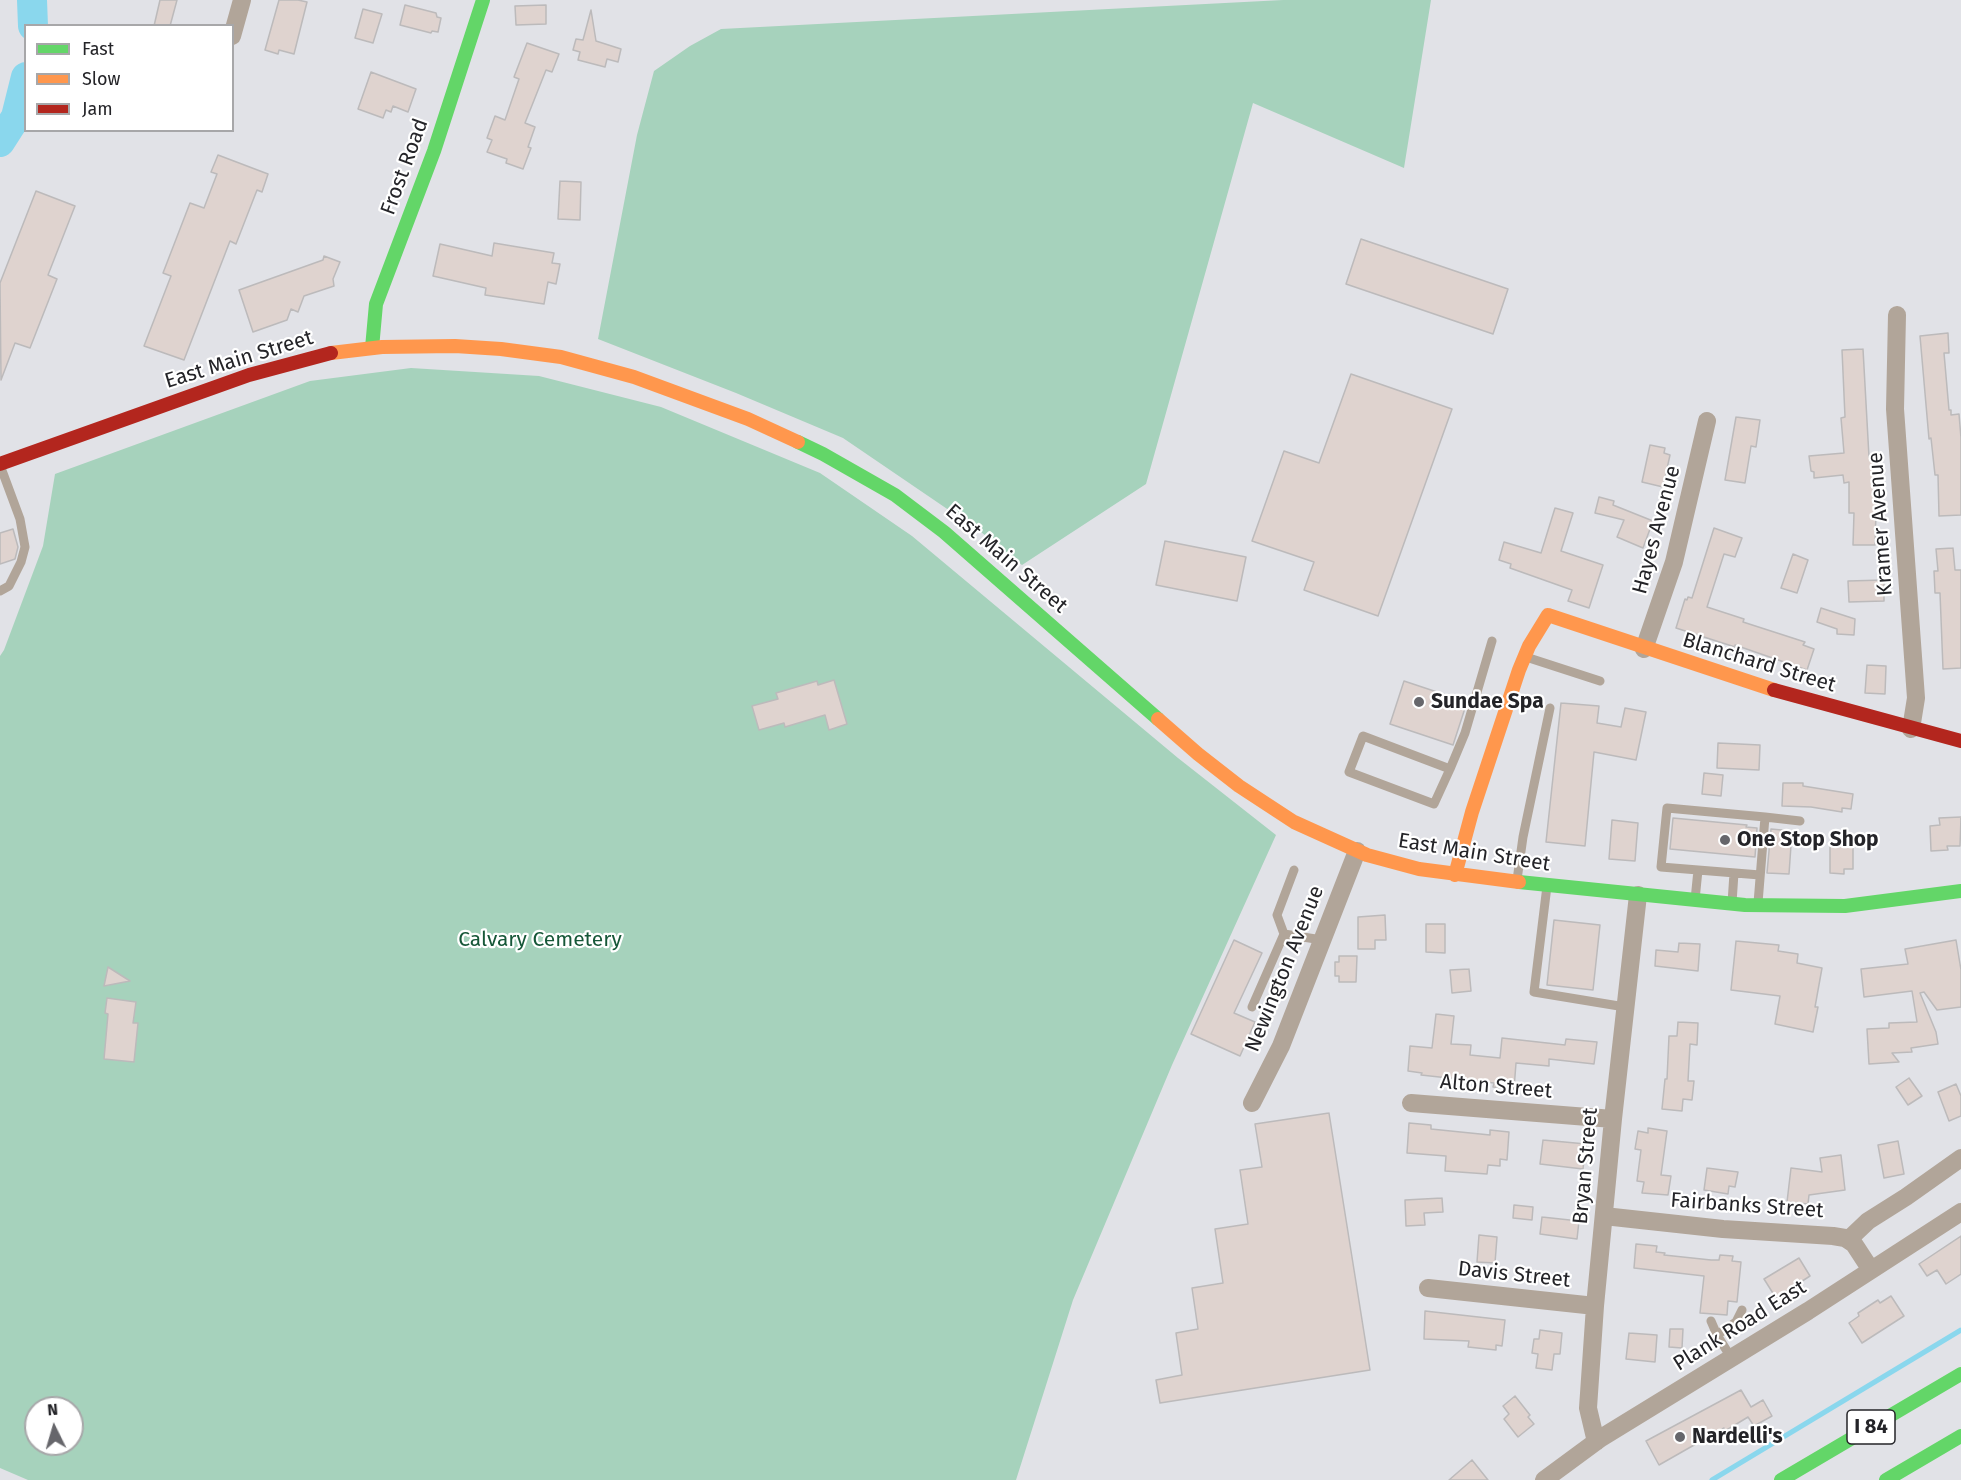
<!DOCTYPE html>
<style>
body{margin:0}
#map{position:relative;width:1961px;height:1480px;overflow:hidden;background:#e1e2e7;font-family:"Fira Sans",sans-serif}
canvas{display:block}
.legend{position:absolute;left:24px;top:24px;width:210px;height:108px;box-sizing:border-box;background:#fff;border:2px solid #a7a7a9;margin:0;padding:8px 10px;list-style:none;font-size:18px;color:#242428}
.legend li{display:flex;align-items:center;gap:12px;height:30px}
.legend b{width:30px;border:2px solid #a7a7a9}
.north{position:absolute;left:24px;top:1396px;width:60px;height:60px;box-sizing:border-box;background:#fff;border:2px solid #a7a7a9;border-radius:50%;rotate:355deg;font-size:16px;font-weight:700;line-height:24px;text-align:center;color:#242428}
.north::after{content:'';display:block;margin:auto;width:21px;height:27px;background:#66666b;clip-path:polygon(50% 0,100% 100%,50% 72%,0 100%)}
</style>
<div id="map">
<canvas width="1961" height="1480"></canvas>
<ul class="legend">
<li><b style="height:8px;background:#63d668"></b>Fast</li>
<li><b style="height:8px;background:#ff974d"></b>Slow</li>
<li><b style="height:8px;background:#b3261e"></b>Jam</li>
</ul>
<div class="north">N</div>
</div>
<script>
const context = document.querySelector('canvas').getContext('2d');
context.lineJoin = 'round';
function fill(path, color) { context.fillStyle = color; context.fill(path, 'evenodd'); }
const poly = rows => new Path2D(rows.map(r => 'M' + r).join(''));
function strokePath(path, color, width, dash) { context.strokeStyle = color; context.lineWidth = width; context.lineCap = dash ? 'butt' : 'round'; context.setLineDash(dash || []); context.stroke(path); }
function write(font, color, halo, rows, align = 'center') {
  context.font = font + ' "Fira Sans",sans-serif'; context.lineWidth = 4.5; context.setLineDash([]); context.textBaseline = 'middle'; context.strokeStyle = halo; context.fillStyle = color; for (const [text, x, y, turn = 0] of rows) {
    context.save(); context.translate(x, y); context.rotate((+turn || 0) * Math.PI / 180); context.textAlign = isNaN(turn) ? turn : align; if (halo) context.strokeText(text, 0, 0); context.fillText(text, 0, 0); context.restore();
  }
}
fill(poly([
 [1283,0,1431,0,1404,168,1253,103,1146,484,1022,565,981,532,843,438,736,393,598,339,637,135,654,71,690,46,721,29],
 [411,368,539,376,661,407,820,473,912,536,1178,758,1276,835,1172,1065,1073,1300,1016,1480,28,1480,0,1468,0,656,4,650,43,546,55,474,310,381],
 [36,1408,72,1408,72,1444,36,1444]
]), '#a6d2bc');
strokePath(poly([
 [1712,1480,1961,1330]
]), '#8ad7ed', 5);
strokePath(poly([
 [32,0,33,26],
 [0,142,16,117,26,77]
]), '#8ad7ed', 30);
const building = poly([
 [160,0,177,0,170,26,154,26,160,0],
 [279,0,298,0,307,2,294,54,279,50,278,54,265,50,279,0],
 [405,5,436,13,437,17,441,18,438,32,432,31,431,33,400,25,405,5],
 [546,5,546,24,516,25,515,6,546,5],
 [363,9,382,14,373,43,355,38,363,9],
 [591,10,596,41,621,49,618,62,607,59,605,67,578,60,580,52,573,50,576,39,583,40,591,10],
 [527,43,559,54,552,72,546,70,525,123,535,127,528,147,531,148,523,169,506,163,507,159,487,152,492,140,487,138,495,116,505,120,519,79,514,77,527,43],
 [371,72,416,89,408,112,393,106,391,112,386,110,383,118,358,109,371,72],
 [218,155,268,174,262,192,257,190,236,244,230,241,184,360,144,346,171,276,163,273,190,203,204,208,217,174,211,172,218,155],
 [560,181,581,182,580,220,558,219,560,181],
 [36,191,75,206,48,275,57,279,30,348,15,343,1,380,0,283,36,191],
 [1361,239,1508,289,1493,334,1346,284,1361,239],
 [494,243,554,253,552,263,560,264,556,284,548,282,544,304,485,295,486,288,433,276,440,244,492,256,494,243],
 [324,256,340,262,333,279,334,286,304,296,298,312,291,309,287,320,253,332,239,290,323,260,324,256],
 [1948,333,1949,353,1944,353,1949,410,1951,410,1951,415,1959,414,1961,438,1961,515,1939,516,1938,475,1935,475,1931,438,1929,439,1920,336,1948,333],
 [1863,349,1869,457,1875,456,1877,480,1875,545,1853,545,1854,513,1849,513,1849,482,1844,483,1843,475,1814,478,1814,472,1811,471,1809,456,1844,453,1841,418,1845,417,1842,350,1863,349],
 [1351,374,1452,409,1378,616,1304,590,1314,562,1252,541,1284,451,1319,463,1351,374],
 [1736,417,1760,420,1756,447,1751,446,1745,483,1725,480,1736,417],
 [1650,445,1665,448,1664,453,1670,455,1663,487,1642,482,1650,445],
 [1599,497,1614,501,1613,505,1653,521,1643,548,1617,537,1624,520,1595,513,1599,497],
 [1555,508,1573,513,1561,551,1603,565,1589,608,1568,601,1572,590,1510,568,1511,564,1499,560,1504,542,1541,553,1555,508],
 [1714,528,1742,538,1735,557,1724,554,1707,607,1744,619,1743,622,1805,642,1803,645,1814,649,1807,670,1735,645,1735,647,1676,628,1685,599,1687,600,1688,597,1692,598,1714,528],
 [13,529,18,547,15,559,0,564,0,533,13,529],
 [1165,541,1246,557,1237,601,1156,585,1165,541],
 [1953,548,1955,570,1961,570,1961,668,1943,669,1940,593,1935,593,1934,571,1938,571,1936,549,1953,548],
 [1793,554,1808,560,1797,593,1781,588,1793,554],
 [1884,580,1884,601,1849,602,1848,581,1884,580],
 [1821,608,1855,619,1854,635,1837,634,1837,629,1817,622,1821,608],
 [1867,665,1886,666,1885,694,1865,693,1867,665],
 [834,680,847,724,829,730,825,715,785,727,784,723,759,730,752,706,778,699,776,693,817,681,818,685,834,680],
 [1404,681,1467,702,1453,745,1390,724,1404,681],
 [1561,703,1599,706,1597,723,1621,727,1625,708,1646,712,1636,760,1594,752,1585,846,1546,842,1561,703],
 [1718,743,1760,745,1759,770,1717,768,1718,743],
 [1704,773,1723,775,1721,796,1702,794,1704,773],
 [1783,783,1803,783,1803,786,1853,794,1851,809,1842,808,1842,812,1811,807,1782,806,1783,783],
 [1961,817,1960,846,1947,846,1948,850,1931,851,1930,826,1940,825,1939,818,1961,817],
 [1673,818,1747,825,1746,827,1757,828,1755,857,1670,849,1673,818],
 [1612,820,1638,823,1635,861,1609,859,1612,820],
 [1771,829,1792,831,1789,874,1767,873,1771,829],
 [1830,844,1853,844,1853,869,1844,869,1844,874,1830,873,1830,844],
 [1385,915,1386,940,1375,940,1375,949,1358,949,1358,917,1385,915],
 [1554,920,1600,925,1593,990,1547,985,1554,920],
 [1426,924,1445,924,1445,953,1426,952,1426,924],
 [1234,940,1262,953,1234,1013,1255,1022,1240,1056,1191,1034,1234,940],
 [1956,940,1961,970,1961,1007,1937,1010,1924,992,1920,993,1936,1032,1938,1044,1911,1048,1912,1052,1892,1053,1899,1062,1869,1064,1867,1029,1889,1028,1889,1023,1917,1022,1912,991,1864,997,1861,969,1908,964,1905,949,1956,940],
 [1736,941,1779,945,1778,951,1798,954,1797,963,1822,968,1815,1007,1818,1007,1813,1032,1775,1024,1780,996,1731,990,1736,941],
 [1679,943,1700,944,1698,971,1655,966,1656,950,1678,952,1679,943],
 [1339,956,1357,956,1356,982,1339,982,1339,976,1335,976,1335,962,1339,962,1339,956],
 [108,967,130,981,104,986,108,967],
 [1469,969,1471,991,1452,993,1450,970,1469,969],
 [107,998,136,1002,133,1023,138,1023,134,1062,104,1059,108,1014,105,1013,107,998],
 [1436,1014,1454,1016,1451,1044,1471,1045,1470,1055,1500,1058,1502,1038,1565,1045,1566,1039,1597,1042,1594,1064,1549,1059,1549,1066,1516,1063,1514,1089,1493,1087,1494,1083,1421,1075,1422,1073,1408,1071,1410,1046,1432,1048,1436,1014],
 [1678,1022,1698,1023,1697,1045,1690,1044,1688,1081,1694,1081,1692,1100,1683,1099,1682,1111,1662,1109,1665,1079,1667,1079,1669,1036,1677,1036,1678,1022],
 [1909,1078,1922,1096,1908,1105,1896,1087,1909,1078],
 [1956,1084,1961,1096,1961,1116,1949,1121,1938,1092,1956,1084],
 [1329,1113,1370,1370,1160,1403,1156,1380,1182,1375,1176,1333,1198,1329,1192,1288,1223,1283,1215,1229,1248,1224,1240,1170,1262,1167,1255,1124,1329,1113],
 [1409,1123,1431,1125,1431,1129,1490,1135,1490,1130,1509,1132,1507,1160,1500,1159,1500,1166,1488,1165,1487,1174,1445,1171,1446,1156,1407,1153,1409,1123],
 [1648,1128,1667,1131,1661,1175,1671,1176,1668,1195,1642,1193,1644,1182,1637,1181,1641,1150,1635,1149,1638,1131,1648,1133,1648,1128],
 [1543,1140,1586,1144,1583,1169,1540,1164,1543,1140],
 [1898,1141,1904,1174,1884,1178,1878,1145,1898,1141],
 [1841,1155,1845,1190,1809,1195,1808,1204,1787,1202,1791,1168,1822,1172,1820,1158,1841,1155],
 [1707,1168,1738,1172,1735,1187,1729,1186,1728,1194,1704,1190,1707,1168],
 [1442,1198,1443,1212,1424,1213,1425,1225,1406,1226,1405,1200,1442,1198],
 [1514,1205,1533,1207,1532,1220,1513,1218,1514,1205],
 [1542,1217,1579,1221,1577,1239,1540,1234,1542,1217],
 [1479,1235,1497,1237,1495,1263,1477,1262,1479,1235],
 [1961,1236,1961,1274,1946,1284,1937,1270,1927,1276,1919,1264,1961,1236],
 [1636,1244,1657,1246,1656,1252,1665,1253,1664,1255,1711,1260,1719,1260,1720,1255,1733,1256,1732,1261,1741,1262,1737,1302,1728,1301,1727,1315,1700,1313,1704,1276,1634,1268,1636,1244],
 [1799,1258,1810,1276,1776,1298,1764,1279,1799,1258],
 [1891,1296,1904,1316,1862,1343,1849,1323,1859,1316,1858,1313,1878,1300,1880,1303,1891,1296],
 [1425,1311,1505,1320,1502,1346,1496,1345,1496,1350,1468,1347,1469,1341,1424,1339,1425,1311],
 [1670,1329,1683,1329,1682,1348,1669,1347,1670,1329],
 [1540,1330,1562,1333,1560,1354,1554,1354,1552,1370,1536,1368,1538,1354,1532,1353,1534,1339,1539,1339,1540,1330],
 [1629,1333,1657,1335,1655,1362,1626,1359,1629,1333],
 [1741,1390,1751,1407,1763,1400,1772,1416,1754,1426,1748,1417,1725,1431,1724,1428,1659,1465,1646,1441,1741,1390],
 [1515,1396,1530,1415,1528,1417,1534,1424,1518,1437,1504,1419,1509,1414,1503,1406,1515,1396],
 [1472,1460,1488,1480,1449,1480,1472,1460]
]);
fill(building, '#dfd3cf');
strokePath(building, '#bcbabb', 1.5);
strokePath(poly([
 [0,465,20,519,25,547,21,562,9,586,0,591],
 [1526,657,1600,681],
 [1450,769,1363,736,1349,772,1434,804,1450,769,1465,733,1492,641],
 [1760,875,1661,867,1667,808,1765,817],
 [1517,880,1523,837,1550,708],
 [1547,886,1534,992,1625,1007],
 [1695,900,1698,870],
 [1732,903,1734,873],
 [1758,903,1765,817,1800,821],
 [1284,934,1322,940],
 [1252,1007,1284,934,1277,915,1294,870],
 [1711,1321,1717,1335],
 [1732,1359,1717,1335,1736,1322,1742,1310]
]), '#b1a599', 9);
strokePath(poly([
 [232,36,242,0],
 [1897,315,1895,409,1916,698,1911,729],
 [1644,649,1674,562,1707,421],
 [1252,1103,1281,1046,1357,851],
 [1411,1103,1613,1119],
 [1604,1216,1723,1229,1833,1236,1845,1238,1854,1244,1871,1270],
 [1848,1240,1868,1221,1906,1197,1961,1158],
 [1428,1288,1595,1306],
 [1596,1442,1588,1408,1595,1306,1613,1119,1638,895],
 [1544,1480,1601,1438,1808,1311,1961,1212]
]), '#b1a599', 18);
strokePath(poly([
 [372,348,376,304,434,151,483,0],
 [798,442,823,454,895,495,944,532,1158,719],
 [1519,882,1745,905,1845,906,1961,891],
 [1781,1480,1961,1374],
 [1886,1480,1961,1436]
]), '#63d668', 14);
strokePath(poly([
 [331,353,382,347,455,346,501,349,561,357,634,377,748,419,798,442],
 [1158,719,1198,754,1239,786,1294,822,1367,855,1419,869,1519,882],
 [1455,875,1472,812,1519,670,1529,646,1548,615,1774,690]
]), '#ff974d', 14);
strokePath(poly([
 [0,464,249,375,331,353],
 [1774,690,1961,741]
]), '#b3261e', 14);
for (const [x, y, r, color] of [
 [1419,702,6,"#66666b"],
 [1725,840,6,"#66666b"],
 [1680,1437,6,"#66666b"]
]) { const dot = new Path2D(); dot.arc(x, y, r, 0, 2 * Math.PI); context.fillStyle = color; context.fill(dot); strokePath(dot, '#fff', 2); }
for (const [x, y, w] of [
 [1871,1427,48]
]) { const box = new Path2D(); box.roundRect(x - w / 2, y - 17, w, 34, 4.5); context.fillStyle = '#fff'; context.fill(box); strokePath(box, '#242428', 1.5); }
write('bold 20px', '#242428', null, [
 ["I 84",1871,1427]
]);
write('21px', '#242428', '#fff', [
 ["Frost Road",405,167,-70],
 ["East Main Street",239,360,-17],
 ["Kramer Avenue",1881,524,-94],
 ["Hayes Avenue",1657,530,-75],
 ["East Main Street",1006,559,41],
 ["Blanchard Street",1759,663,17],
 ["East Main Street",1474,853,9],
 ["Newington Avenue",1285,969,-68],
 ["Alton Street",1496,1087,5],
 ["Bryan Street",1586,1166,-85],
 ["Fairbanks Street",1747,1206,4],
 ["Davis Street",1514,1275,6],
 ["Plank Road East",1740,1326,-32]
]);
write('bold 21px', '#242428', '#fff', [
 ["Sundae Spa",1431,702],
 ["One Stop Shop",1737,840],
 ["Nardelli's",1692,1437]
], 'left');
write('21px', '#165738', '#fff', [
 ["Calvary Cemetery",540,940]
]);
</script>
